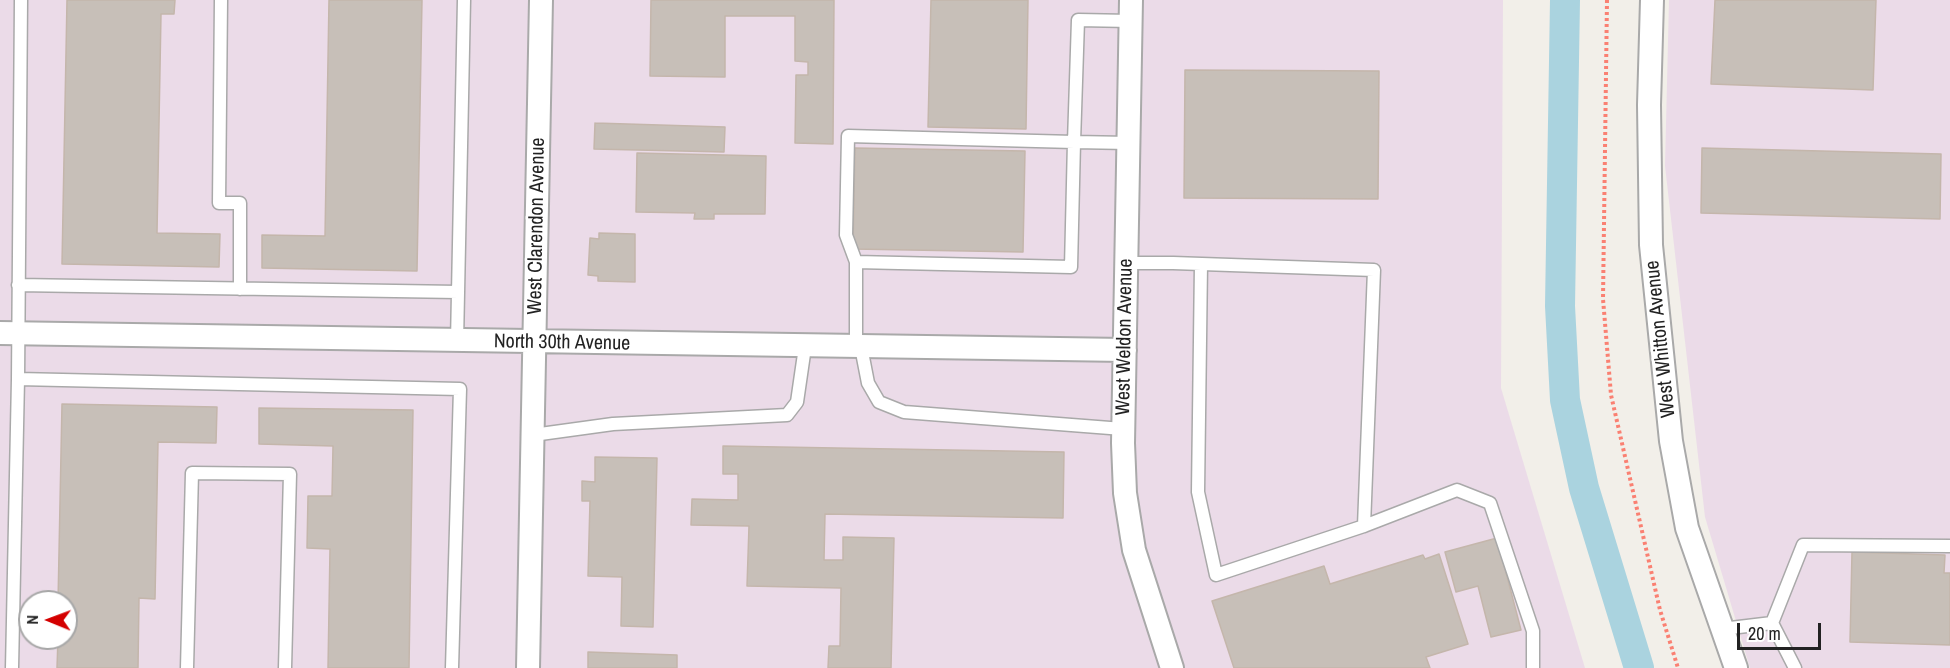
<!DOCTYPE html>
<style>
body{margin:0}
#map{position:relative;width:1950px;height:668px;overflow:hidden;background:#f2efe9;font-family:"Archivo Narrow",sans-serif}
canvas{display:block}
.north{position:absolute;left:18px;top:590px;width:60px;height:60px;box-sizing:border-box;background:#fff;border:2px solid #a7a7a7;border-radius:50%;rotate:271deg;font-size:16px;font-weight:700;line-height:24px;text-align:center;color:#222}
.north::after{content:'';display:block;margin:auto;width:21px;height:27px;background:#d40000;clip-path:polygon(50% 0,100% 100%,50% 72%,0 100%)}
.scale{position:absolute;left:1737px;top:623px;width:84px;height:27px;box-sizing:border-box;border:3px solid #222;border-top:0;padding-left:8px;font-size:18px;line-height:21px;white-space:nowrap;color:#222;-webkit-text-stroke:4px #fff;paint-order:stroke}
</style>
<div id="map">
<canvas width="1950" height="668"></canvas>
<div class="north">N</div>
<div class="scale">20 m</div>
</div>
<script>
const context = document.querySelector('canvas').getContext('2d');
context.lineJoin = 'round';
function fill(path, color) { context.fillStyle = color; context.fill(path, 'evenodd'); }
const poly = rows => new Path2D(rows.map(r => 'M' + r).join(''));
function strokePath(path, color, width, dash) { context.strokeStyle = color; context.lineWidth = width; context.lineCap = dash ? 'butt' : 'round'; context.setLineDash(dash || []); context.stroke(path); }
function write(font, color, halo, rows, align = 'center') {
  context.font = font + ' "Archivo Narrow",sans-serif'; context.lineWidth = 5; context.setLineDash([]); context.textBaseline = 'middle'; context.strokeStyle = halo; context.fillStyle = color; for (const [text, x, y, turn = 0] of rows) {
    context.save(); context.translate(x, y); context.rotate((+turn || 0) * Math.PI / 180); context.textAlign = isNaN(turn) ? turn : align; if (halo) context.strokeText(text, 0, 0); context.fillText(text, 0, 0); context.restore();
  }
}
fill(poly([
 [0,0,1503,0,1501,388,1585,668,0,668],
 [30,602,66,602,66,638,30,638],
 [1669,0,1950,0,1950,668,1750,668,1705,517,1665,166]
]), '#ebdbe8');
strokePath(poly([
 [1565,0,1560,306,1565,400,1584,488,1639,668]
]), '#aad3df', 30);
const building = poly([
 [67,0,175,0,174,14,161,14,157,233,220,234,219,267,62,264,67,0],
 [329,0,422,0,417,271,262,268,262,235,325,236,329,0],
 [651,0,834,0,833,144,795,143,796,75,808,75,808,62,795,61,795,16,725,16,725,77,650,76,651,0],
 [931,0,1028,0,1026,129,928,127,931,0],
 [1715,0,1876,0,1873,90,1711,84,1715,0],
 [1185,70,1379,71,1378,199,1184,198,1185,70],
 [595,123,725,127,724,152,594,149,595,123],
 [855,148,1025,151,1023,252,853,249,855,148],
 [1702,148,1941,154,1940,219,1701,213,1702,148],
 [637,153,766,156,765,214,714,214,714,219,694,219,695,213,636,212,637,153],
 [599,233,635,234,635,282,598,281,598,276,588,275,590,238,599,239,599,233],
 [62,404,217,407,216,443,158,442,155,599,139,598,138,668,57,668,58,638,66,638,66,602,58,602,62,404],
 [259,408,413,410,409,668,328,668,330,549,307,548,308,496,332,496,333,446,259,444,259,408],
 [723,446,1064,452,1063,518,825,514,824,560,843,560,843,537,894,538,891,668,828,668,829,646,840,646,841,588,747,586,749,526,691,525,692,499,738,500,738,474,723,474,723,446],
 [595,457,657,458,653,627,621,626,622,577,588,576,590,501,582,501,582,481,595,482,595,457],
 [1497,538,1521,630,1491,637,1478,586,1456,592,1445,552,1497,538],
 [1852,552,1945,555,1944,573,1950,573,1950,645,1850,642,1852,552],
 [1439,554,1468,644,1426,657,1430,668,1234,668,1212,601,1324,566,1330,584,1423,555,1425,559,1439,554],
 [588,652,677,655,677,668,588,668,588,652]
]);
fill(building, '#c7bfb8');
strokePath(building, '#c4b6ab', 1.5);
const lane = poly([
 [221,0,219,203,240,203,240,289],
 [856,262,846,235,848,136,1074,142,1078,20,1131,21],
 [1127,263,1173,263,1374,270,1364,526,1216,575,1198,492,1201,264],
 [18,285,458,292],
 [457,342,464,0],
 [856,347,856,262,1071,267,1074,142,1129,143],
 [861,347,868,383,879,402,904,412,1123,429],
 [18,379,21,0],
 [533,435,613,424,787,415,797,402,805,347],
 [1364,526,1457,490,1490,503,1533,631,1533,668],
 [1722,629,1772,623],
 [12,668,18,379,460,389,452,668],
 [187,668,192,473,290,474,285,668],
 [1795,668,1772,623,1803,545,1950,546]
]);
const street = poly([
 [1131,0,1123,443,1125,493,1134,550,1172,668],
 [1652,0,1649,105,1651,245,1671,441,1687,528,1736,668],
 [0,333,1125,350],
 [528,668,541,0]
]);
strokePath(lane, '#a9a9a9', 15);
strokePath(street, '#a9a9a9', 26);
strokePath(poly([
 [1607,0,1603,299,1611,395,1660,610,1678,668]
]), '#fa8072', 4, [3, 3]);
strokePath(lane, '#fff', 12);
strokePath(street, '#fff', 22);
write('20px', '#222', '#fff', [
 ["West Clarendon Avenue",537,226,-89],
 ["West Weldon Avenue",1125,337,-89],
 ["West Whitton Avenue",1661,339,-96],
 ["North 30th Avenue",562,343,1]
]);
</script>
